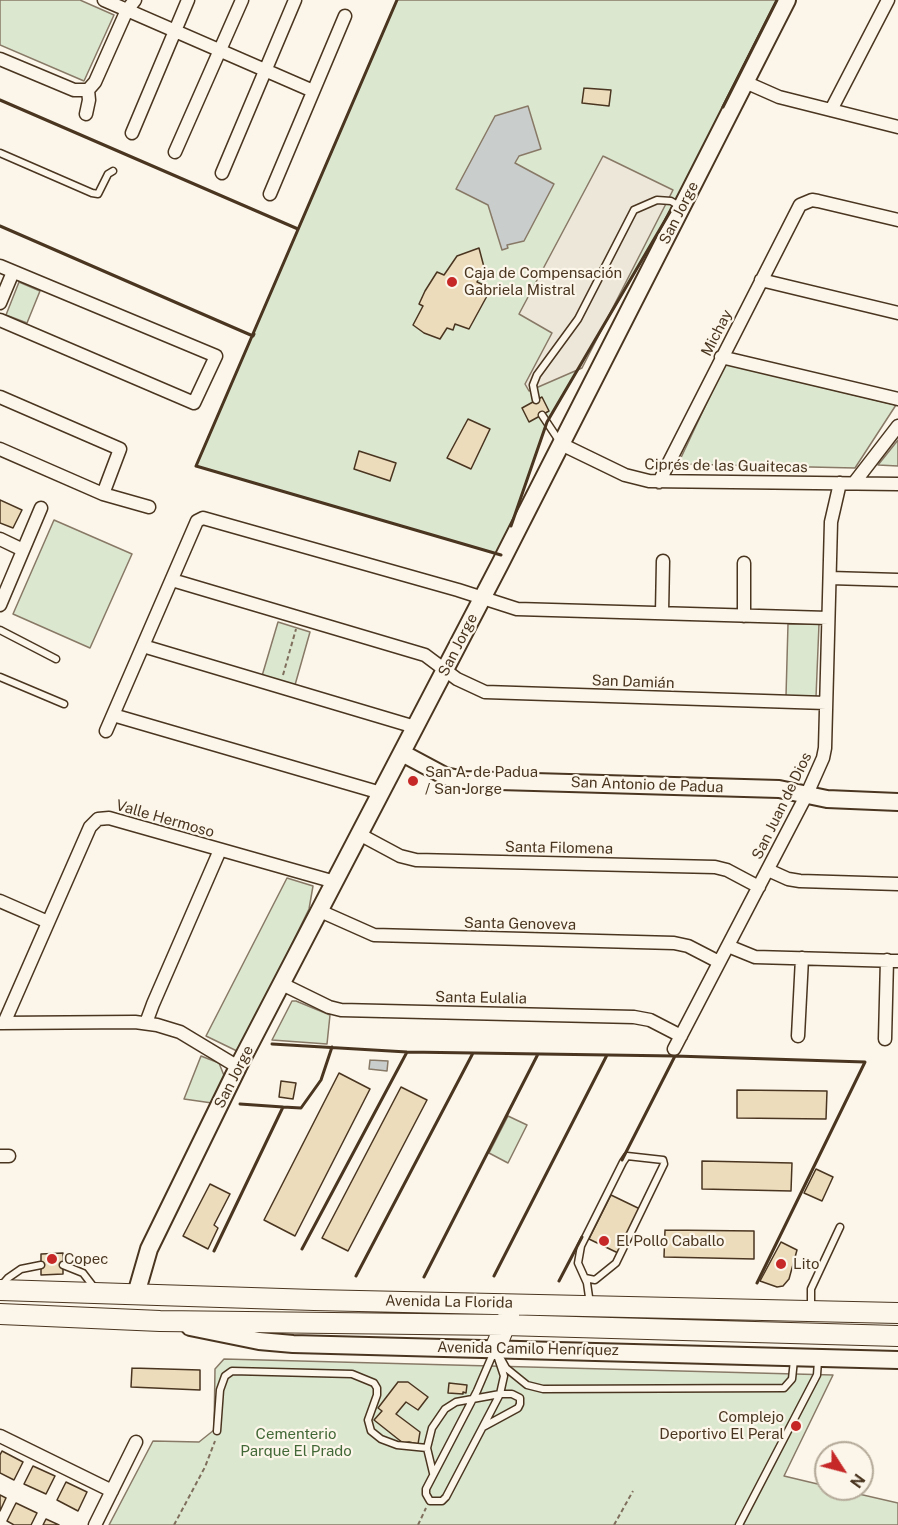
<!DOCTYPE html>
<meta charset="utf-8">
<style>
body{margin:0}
#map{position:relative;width:898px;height:1525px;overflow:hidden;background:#fbf6e9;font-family:"Public Sans",sans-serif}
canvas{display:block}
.north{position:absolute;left:814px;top:1441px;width:60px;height:60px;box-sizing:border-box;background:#fbf6e9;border:2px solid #b4a999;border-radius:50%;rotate:126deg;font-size:16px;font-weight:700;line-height:24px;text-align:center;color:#4a3520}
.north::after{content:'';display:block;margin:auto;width:21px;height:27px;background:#c62828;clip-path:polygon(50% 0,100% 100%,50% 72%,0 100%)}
</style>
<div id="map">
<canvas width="898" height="1525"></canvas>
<div class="north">N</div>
</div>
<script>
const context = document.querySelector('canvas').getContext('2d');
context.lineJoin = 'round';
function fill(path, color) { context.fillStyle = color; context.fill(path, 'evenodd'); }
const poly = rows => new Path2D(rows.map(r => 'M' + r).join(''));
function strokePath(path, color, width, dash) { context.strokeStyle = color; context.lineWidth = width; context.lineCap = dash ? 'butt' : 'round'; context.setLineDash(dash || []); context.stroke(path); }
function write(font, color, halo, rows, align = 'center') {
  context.font = font + ' "Public Sans",sans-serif'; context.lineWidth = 4.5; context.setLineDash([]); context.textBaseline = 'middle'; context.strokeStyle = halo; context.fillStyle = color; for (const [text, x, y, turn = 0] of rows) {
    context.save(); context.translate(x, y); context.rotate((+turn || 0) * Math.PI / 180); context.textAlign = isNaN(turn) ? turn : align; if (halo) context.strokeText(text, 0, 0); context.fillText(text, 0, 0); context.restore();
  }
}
const green = poly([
 [0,0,80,0,114,15,84,81,0,45,0,0],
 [397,0,777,0,675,204,547,422,501,555,196,466,397,0],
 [19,282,40,291,27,323,6,315,19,282],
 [725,364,896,405,855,468,678,464,725,364],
 [898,440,898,466,878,465,898,440],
 [54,520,132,554,90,648,13,614,54,520],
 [278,622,310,632,295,685,262,676,278,622],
 [788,624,819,624,816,697,786,696,788,624],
 [287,878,313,886,309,909,239,1052,206,1036,287,878],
 [292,1001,296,1001,330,1015,327,1044,272,1040,292,1001],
 [201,1056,219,1063,225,1078,212,1103,184,1099,201,1056],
 [508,1116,527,1125,508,1163,489,1153,508,1116],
 [224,1359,833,1375,784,1476,826,1486,826,1489,837,1489,898,1503,898,1525,109,1525,153,1441,199,1442,214,1430,215,1369,224,1359]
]);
fill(green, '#dce7d0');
strokePath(green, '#887966', 1.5);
const parking = poly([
 [603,156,673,190,582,368,529,391,525,384,552,333,519,314,603,156]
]);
fill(parking, '#ede7d9');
strokePath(parking, '#887966', 1.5);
const water = poly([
 [528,106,541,149,519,156,515,163,554,184,524,241,507,245,508,248,502,250,488,205,456,189,495,116,528,106],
 [370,1060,388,1061,387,1071,369,1069,370,1060]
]);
fill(water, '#c9cecd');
strokePath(water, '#887966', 1.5);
const building = poly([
 [584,88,611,90,609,106,582,103,584,88],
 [479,248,484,267,477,282,486,286,487,296,469,329,455,324,453,330,447,328,440,339,424,333,413,325,423,306,419,304,425,291,437,272,444,275,457,256,479,248],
 [542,397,549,411,529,422,522,408,542,397],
 [468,419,490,429,471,469,447,458,468,419],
 [359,451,396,463,390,481,354,469,359,451],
 [0,500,22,510,13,528,0,523,0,500],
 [339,1073,370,1089,295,1236,264,1220,339,1073],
 [281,1081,296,1083,293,1099,279,1097,281,1081],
 [401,1087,427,1100,348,1251,322,1238,401,1087],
 [737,1090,827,1091,826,1119,737,1118,737,1090],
 [702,1161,792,1163,791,1191,702,1189,702,1161],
 [816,1169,833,1177,822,1201,804,1193,816,1169],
 [210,1184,230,1194,214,1225,218,1228,208,1249,183,1236,210,1184],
 [611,1195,640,1209,618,1253,589,1239,611,1195],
 [665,1230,754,1231,754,1259,664,1257,665,1230],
 [781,1242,797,1250,789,1279,783,1286,777,1287,760,1281,781,1242],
 [63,1253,63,1274,41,1275,41,1254,63,1253],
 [132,1368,200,1370,200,1390,131,1387,132,1368],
 [398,1382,408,1382,428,1397,418,1410,406,1402,396,1414,420,1432,418,1444,409,1442,403,1443,374,1420,382,1411,378,1408,398,1382],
 [449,1383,467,1385,466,1393,463,1392,463,1394,448,1393,449,1383],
 [2,1451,23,1462,14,1480,0,1473,0,1455,2,1451],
 [33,1466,55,1476,46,1494,24,1484,33,1466],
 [66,1482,87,1492,78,1511,57,1500,66,1482],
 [0,1495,6,1498,0,1511,0,1495],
 [16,1503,37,1513,31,1525,14,1525,7,1521,16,1503],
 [46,1519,59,1525,43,1525,46,1519]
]);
fill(building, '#ecdcbc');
strokePath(building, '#4a3520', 1.5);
const service = poly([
 [0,153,92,193,98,194,108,174,113,171],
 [536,400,533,385,537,375,578,319,634,210,657,200,671,201,681,207],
 [542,415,560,442],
 [0,630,56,659],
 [0,677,64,704],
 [63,1265,83,1273,96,1290],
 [585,1278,595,1280,616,1263,664,1164,663,1160,627,1156,623,1162,581,1246,578,1263,587,1283,590,1304],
 [1,1286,8,1278,21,1269,41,1265],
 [811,1308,811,1289,840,1227],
 [495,1349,504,1376,500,1394,446,1497,442,1501,430,1501,426,1494,426,1489,477,1391,495,1349],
 [501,1359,506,1368,527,1385,543,1389,784,1388,792,1379,794,1360],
 [217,1431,220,1390,225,1376,232,1371,352,1374,374,1383,377,1388,377,1395,368,1420,371,1431,381,1439,397,1445,427,1448],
 [433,1473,427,1448,432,1428,445,1409,456,1402,500,1394,512,1394,520,1398,520,1404,518,1408,483,1427],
 [739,1525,817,1375,818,1361]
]);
const minor = poly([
 [104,0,313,91],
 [0,59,74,90,88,90],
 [745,82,779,97,898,127],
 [88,90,95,82,127,10,135,0],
 [831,110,888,0],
 [86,114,89,100,88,90],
 [132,133,188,0],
 [175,152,242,0],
 [222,173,295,0],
 [270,194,345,16],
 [0,266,216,356,194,403,0,320],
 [761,280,898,313],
 [0,303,13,272],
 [721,357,898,399],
 [0,397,120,449,103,494],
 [561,444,625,475,649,481,898,484],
 [0,449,103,494,149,507],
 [659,482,800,205,812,200,818,201,898,220],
 [854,483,898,426],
 [0,539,23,550],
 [830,578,898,580],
 [172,580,425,655,457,679,485,692,826,703],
 [0,605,41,508],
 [662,613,663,561],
 [744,616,744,563],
 [143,646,415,727],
 [113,715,381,793],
 [106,731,197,521,203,518,458,590,517,609,828,618],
 [359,834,400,856,416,860,715,867,727,870,759,887],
 [768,870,788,879,800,881,898,884],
 [0,901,48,922],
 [320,911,374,935,674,943,688,946,719,962],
 [728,946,755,957,898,961],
 [282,984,329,1007,341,1010,634,1017,650,1020,681,1036],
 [0,1023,135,1022,157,1025,180,1032,238,1067],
 [4,1023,90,827,98,819,109,818,335,882],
 [146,1023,153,1004,220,850],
 [798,1036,802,958],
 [885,1039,887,960],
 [674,1049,807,794,823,758,825,748,831,522,840,483],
 [0,1156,9,1156],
 [0,1436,112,1491],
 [95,1525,136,1442]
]);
const tertiary = poly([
 [402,753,445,776,464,780,779,789,827,799,898,802],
 [136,1294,149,1249,238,1067,500,564,787,0],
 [190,1327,259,1341,293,1344,898,1360]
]);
const primary = poly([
 [0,1290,314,1300,898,1313],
 [0,1314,160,1321,504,1325,898,1336],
 [495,1349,509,1315]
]);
strokePath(service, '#4a3520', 9);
strokePath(minor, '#4a3520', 15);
strokePath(tertiary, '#4a3520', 20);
strokePath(primary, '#4a3520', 22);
strokePath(poly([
 [283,675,296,629],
 [174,1525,205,1467,215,1441],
 [418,1525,426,1508],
 [614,1525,633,1491]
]), '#7f6f5c', 2, [4.5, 3]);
strokePath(service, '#fbf6e9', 6);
strokePath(minor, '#fbf6e9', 12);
strokePath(tertiary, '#fbf6e9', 16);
strokePath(primary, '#fbf6e9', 20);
strokePath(poly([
 [397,0,196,466,501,555],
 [0,100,298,229],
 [723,107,777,0],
 [0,226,253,336,254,334],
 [511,526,547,422,670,212],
 [272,1044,407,1052,675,1056,865,1062,757,1283],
 [240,1104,283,1107],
 [622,1160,675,1056],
 [302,1249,407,1052],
 [214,1251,283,1107,301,1108,321,1080,332,1047],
 [356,1276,473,1053],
 [494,1276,607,1055],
 [424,1277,538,1054],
 [559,1281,582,1237]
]), '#4a3520', 3);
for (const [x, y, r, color] of [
 [452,282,6,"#c62828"],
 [413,781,6,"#c62828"],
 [604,1241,6,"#c62828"],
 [52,1259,6,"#c62828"],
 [781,1264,6,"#c62828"],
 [796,1426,6,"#c62828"]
]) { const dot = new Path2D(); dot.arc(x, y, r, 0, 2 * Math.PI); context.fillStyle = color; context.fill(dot); strokePath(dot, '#fbf6e9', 2); }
write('15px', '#4a3520', '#fbf6e9', [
 ["San Jorge",679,213,-63],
 ["Michay",717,333,-63],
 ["Ciprés de las Guaitecas",726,466,1],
 ["San Jorge",458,645,-63],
 ["San Damián",633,682,2],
 ["San Antonio de Padua",647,785,2],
 ["San Juan de Dios",782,806,-64],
 ["Valle Hermoso",165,819,16],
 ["Santa Filomena",559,848,1],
 ["Santa Genoveva",520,924,1],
 ["Santa Eulalia",481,998,1],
 ["San Jorge",234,1077,-63],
 ["Avenida La Florida",449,1302,1],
 ["Avenida Camilo Henríquez",528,1349,1]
]);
write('15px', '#4a3520', '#fbf6e9', [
 ["Caja de Compensación",464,273],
 ["Gabriela Mistral",464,290],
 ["San A. de Padua",425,772],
 ["/ San Jorge",425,789],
 ["El Pollo Caballo",616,1241],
 ["Copec",64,1259],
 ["Lito",793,1264],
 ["Complejo",784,1417,"right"],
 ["Deportivo El Peral",784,1434,"right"]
], 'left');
write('15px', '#436837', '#fbf6e9', [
 ["Cementerio",296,1434],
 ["Parque El Prado",296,1451]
]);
</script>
